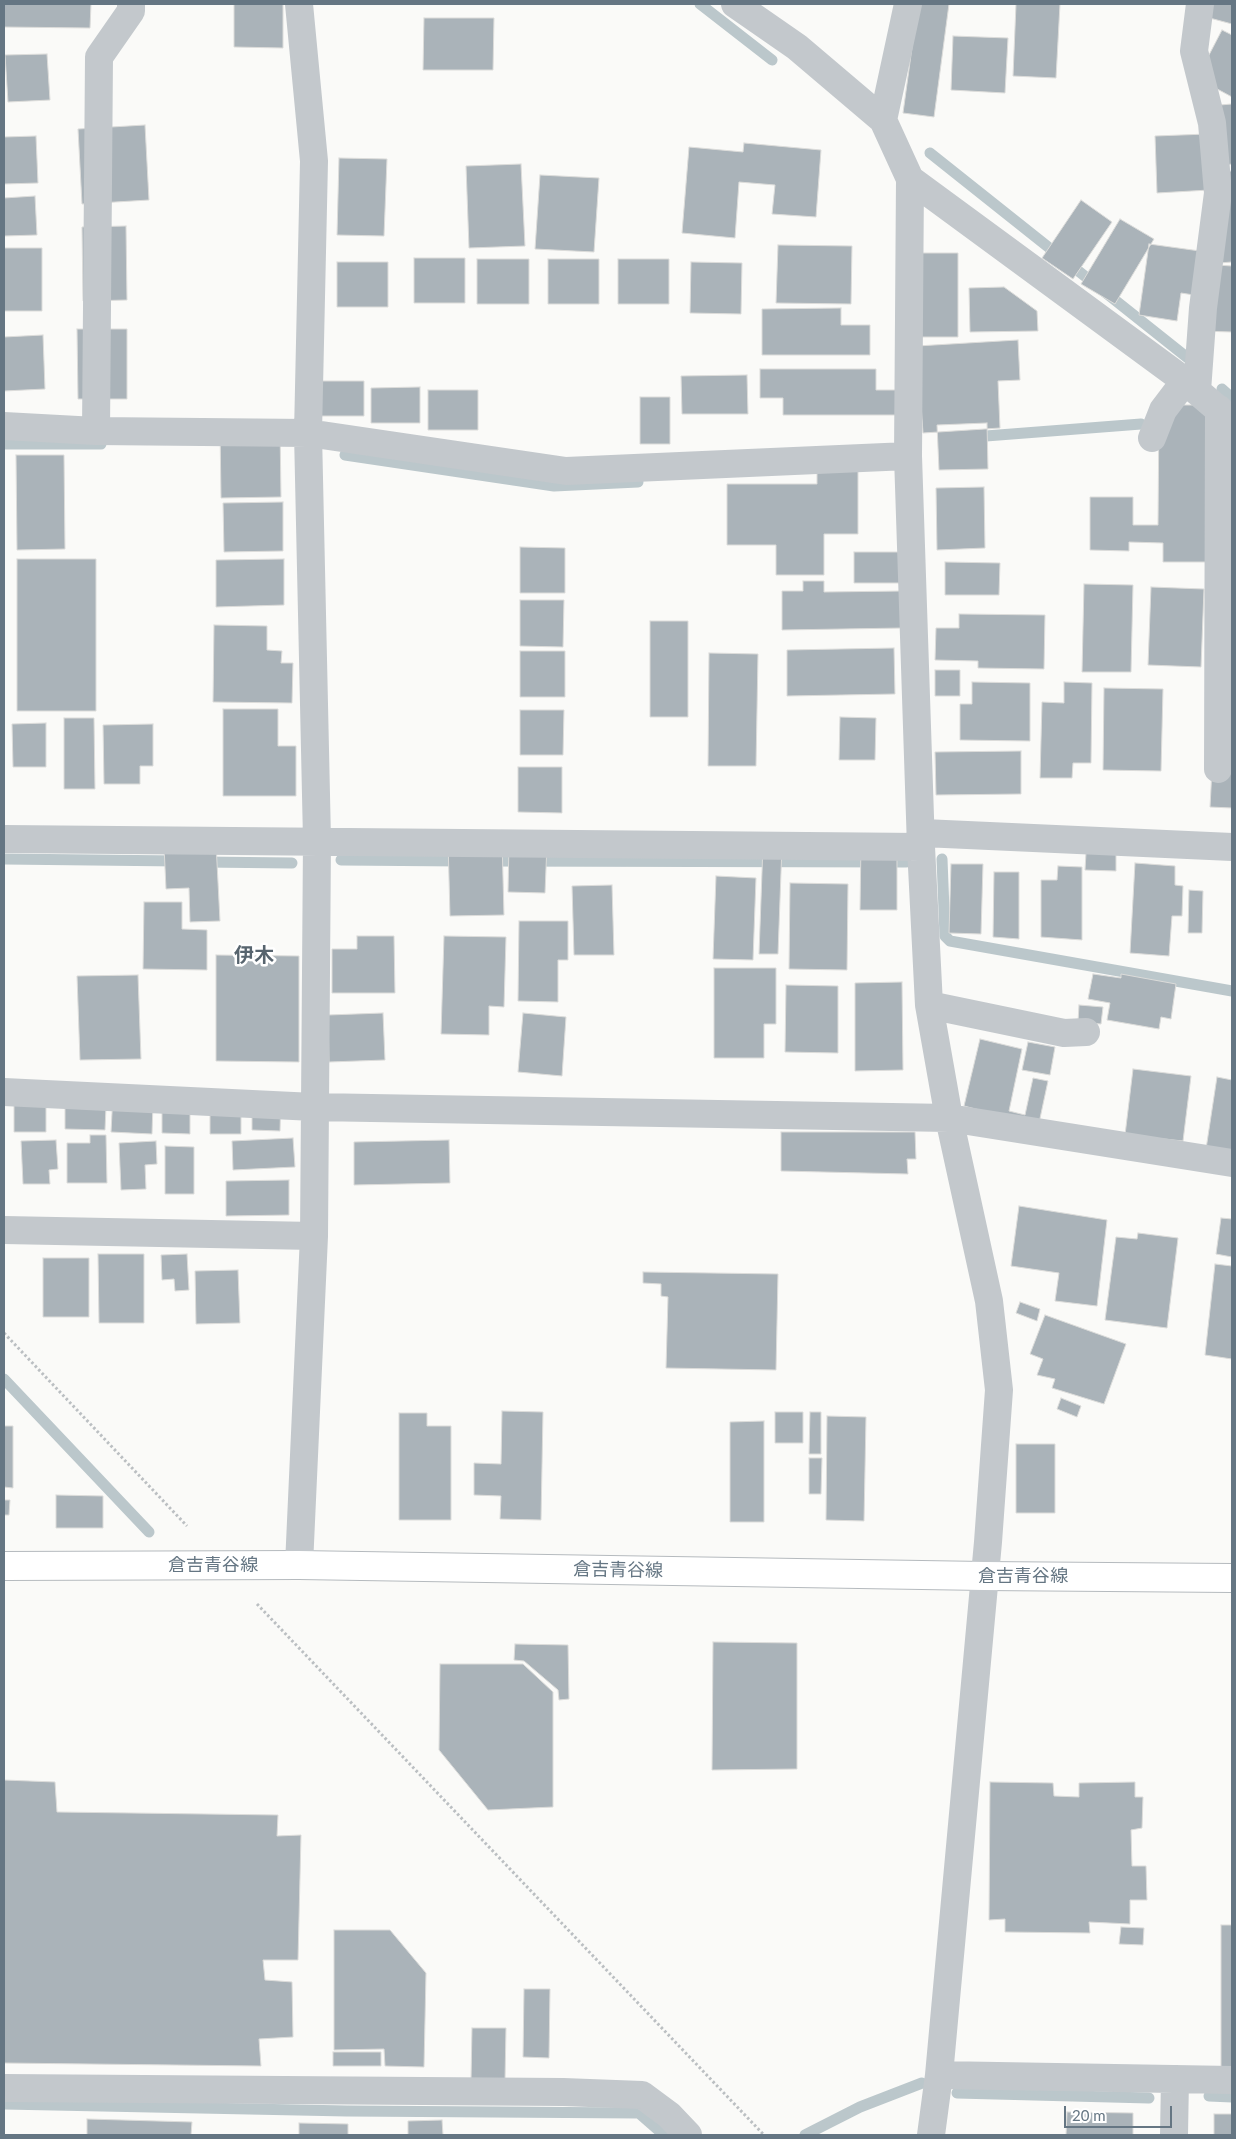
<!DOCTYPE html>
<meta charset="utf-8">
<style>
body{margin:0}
#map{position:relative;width:1236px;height:2139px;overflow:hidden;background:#fafaf8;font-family:Lato,sans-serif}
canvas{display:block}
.frame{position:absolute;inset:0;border:5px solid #657683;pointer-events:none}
.scale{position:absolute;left:1064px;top:2106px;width:108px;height:22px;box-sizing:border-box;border:2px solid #657683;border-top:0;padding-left:6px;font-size:15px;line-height:18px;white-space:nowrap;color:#657683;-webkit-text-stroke:4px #fff;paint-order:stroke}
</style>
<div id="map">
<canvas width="1236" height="2139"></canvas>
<div class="frame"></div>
<div class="scale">20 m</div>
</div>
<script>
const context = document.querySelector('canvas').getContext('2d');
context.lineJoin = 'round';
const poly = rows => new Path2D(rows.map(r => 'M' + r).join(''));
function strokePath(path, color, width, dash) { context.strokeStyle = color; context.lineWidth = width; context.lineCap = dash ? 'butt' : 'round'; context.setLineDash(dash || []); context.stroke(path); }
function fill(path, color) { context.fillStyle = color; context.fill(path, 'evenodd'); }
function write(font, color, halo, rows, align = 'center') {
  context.font = font + ' Lato,"Noto Sans JP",sans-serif'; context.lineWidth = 5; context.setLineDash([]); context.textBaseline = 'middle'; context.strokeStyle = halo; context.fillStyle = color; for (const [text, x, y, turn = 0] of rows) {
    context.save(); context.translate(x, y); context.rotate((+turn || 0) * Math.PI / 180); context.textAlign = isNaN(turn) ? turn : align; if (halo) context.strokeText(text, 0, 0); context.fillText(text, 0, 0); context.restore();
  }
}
strokePath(poly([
 [700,4,772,60],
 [930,153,1189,359],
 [1222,389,1232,398],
 [973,437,1141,424],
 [4,444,101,444],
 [345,455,554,486,638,482],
 [4,859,180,861],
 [942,859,945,936,950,941,1232,991],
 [341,860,462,861],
 [488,861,906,862],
 [203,862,292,863],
 [4,1379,149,1532],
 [957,2093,1149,2098],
 [1209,2096,1232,2097],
 [4,2104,347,2111,639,2113,664,2135],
 [805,2135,860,2107,922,2083]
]), '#bbc7cb', 11);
const building = poly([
 [4,4,91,4,90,28,4,27,4,4],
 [234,4,283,4,283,48,234,47,234,4],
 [918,4,949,4,934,117,903,113,918,4],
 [1016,4,1060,4,1056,78,1013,76,1016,4],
 [1209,4,1232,4,1232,24,1206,17,1209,4],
 [424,18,494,18,493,70,423,70,424,18],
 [1222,30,1232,35,1232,97,1197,78,1222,30],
 [953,36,1008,38,1005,93,951,90,953,36],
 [47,54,50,100,8,102,5,55,47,54],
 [1232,104,1232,164,1225,165,1220,105,1232,104],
 [145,125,149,200,82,204,78,129,145,125],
 [1207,134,1209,190,1157,193,1155,136,1207,134],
 [36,136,38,183,4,184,4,137,36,136],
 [744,143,821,150,816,217,772,214,775,185,739,182,735,238,682,233,689,147,743,152,744,143],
 [339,158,387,159,384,236,337,235,339,158],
 [521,164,525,246,469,248,466,166,521,164],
 [1232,171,1232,262,1219,263,1215,172,1232,171],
 [540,175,599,178,594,252,535,249,540,175],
 [35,196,37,235,4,236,4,198,35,196],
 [1081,200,1112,222,1073,279,1042,258,1081,200],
 [1120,219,1154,239,1115,304,1081,284,1120,219],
 [126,226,127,300,83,301,82,227,126,226],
 [1149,244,1200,251,1194,295,1181,293,1177,321,1139,315,1149,244],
 [778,245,852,246,851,304,776,303,778,245],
 [4,248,42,248,42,311,4,311,4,248],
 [917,253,958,253,958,337,917,337,917,253],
 [414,258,465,258,465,303,414,303,414,258],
 [477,259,529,259,529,304,477,304,477,259],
 [548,259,599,259,599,304,548,304,548,259],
 [618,259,669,259,669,304,618,304,618,259],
 [337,262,388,262,388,307,337,307,337,262],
 [691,262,742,263,741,314,690,313,691,262],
 [1202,264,1232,266,1232,332,1200,331,1202,264],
 [1004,287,1037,311,1038,331,970,332,969,288,1004,287],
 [841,308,841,325,870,325,870,355,762,355,762,309,841,308],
 [77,329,127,329,127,399,78,399,77,329],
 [43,335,45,389,4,391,4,337,43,335],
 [1018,340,1020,380,998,381,1000,428,923,433,917,346,1018,340],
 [760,369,876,369,876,390,898,390,898,415,783,415,783,398,760,398,760,369],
 [747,375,748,414,682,414,681,376,747,375],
 [316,381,364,381,364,416,316,416,316,381],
 [420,387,420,423,371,423,371,388,420,387],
 [428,390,478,390,478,430,428,430,428,390],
 [640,397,670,397,670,444,640,444,640,397],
 [1159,405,1209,405,1208,562,1163,562,1163,543,1129,542,1129,551,1090,550,1090,497,1133,497,1133,525,1158,525,1159,405],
 [987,423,988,469,939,470,937,425,987,423],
 [280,427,281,497,221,498,220,428,280,427],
 [16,455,64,455,65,549,17,550,16,455],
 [817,471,858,471,858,534,824,534,824,575,776,575,776,545,727,545,727,484,817,484,817,471],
 [984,487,985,548,937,550,936,488,984,487],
 [283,502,283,551,224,552,223,503,283,502],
 [520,547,565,548,565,593,520,593,520,547],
 [854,552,909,552,910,583,854,583,854,552],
 [17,559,96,559,96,711,17,711,17,559],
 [284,559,284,605,216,607,216,560,284,559],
 [945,562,1000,563,999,595,945,595,945,562],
 [803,581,824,581,824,592,902,591,903,628,782,630,782,591,803,591,803,581],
 [1084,584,1133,585,1131,672,1082,672,1084,584],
 [1151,587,1204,589,1201,667,1148,665,1151,587],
 [520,600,564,600,563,647,520,646,520,600],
 [959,614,1045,615,1044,669,978,668,978,661,935,660,936,628,959,628,959,614],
 [650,621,688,621,688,717,650,717,650,621],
 [214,625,267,626,267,650,282,651,281,663,293,663,292,703,213,702,214,625],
 [894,648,895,694,787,696,787,650,894,648],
 [520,651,565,651,565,697,520,697,520,651],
 [709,653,758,654,756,766,708,766,709,653],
 [935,670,960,670,960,696,935,696,935,670],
 [972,682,1030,683,1030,741,960,740,960,704,972,704,972,682],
 [1064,682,1092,683,1091,763,1073,763,1072,778,1040,778,1042,702,1064,703,1064,682],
 [1104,688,1163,689,1161,771,1103,770,1104,688],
 [1216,694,1232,694,1232,808,1210,807,1216,694],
 [223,709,278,709,278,746,296,746,296,796,223,796,223,709],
 [520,710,564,710,563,755,520,755,520,710],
 [840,717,876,718,875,760,839,760,840,717],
 [64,718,94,718,95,789,64,789,64,718],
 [46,723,46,767,13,767,12,724,46,723],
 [153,724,153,766,140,766,140,784,104,784,103,725,153,724],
 [1021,751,1021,794,936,795,935,752,1021,751],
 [518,767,562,767,562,813,518,812,518,767],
 [502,840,504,915,450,916,448,841,502,840],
 [861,842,897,842,897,910,860,910,861,842],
 [216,843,220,921,190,922,189,888,166,889,164,846,216,843],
 [509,843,547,844,545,893,508,892,509,843],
 [763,845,782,845,778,954,759,954,763,845],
 [1086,853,1116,854,1116,871,1085,870,1086,853],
 [1135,863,1175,866,1175,885,1183,886,1182,916,1172,916,1169,956,1130,953,1135,863],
 [951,864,983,864,981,934,949,933,951,864],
 [1058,866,1082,867,1082,940,1041,937,1041,880,1057,880,1058,866],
 [994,872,1019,872,1019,939,993,937,994,872],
 [716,876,756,878,753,960,713,959,716,876],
 [790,883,848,884,847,970,789,969,790,883],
 [612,885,614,955,574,955,572,886,612,885],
 [1189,890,1203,891,1202,933,1188,933,1189,890],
 [144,902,182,902,182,929,207,930,207,970,143,969,144,902],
 [519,921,568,921,568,960,558,960,558,1002,518,1001,519,921],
 [357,936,394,936,395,993,332,993,332,949,357,949,357,936],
 [444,936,506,937,504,1007,489,1006,489,1035,441,1034,444,936],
 [216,955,299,956,299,1062,216,1061,216,955],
 [714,968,776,968,776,1024,764,1024,764,1058,714,1058,714,968],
 [1093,974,1121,978,1121,974,1176,984,1171,1019,1161,1017,1159,1029,1107,1020,1110,1003,1088,999,1093,974],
 [138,975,141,1059,80,1060,77,976,138,975],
 [902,982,903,1070,855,1071,855,983,902,982],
 [786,985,838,986,838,1053,785,1052,786,985],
 [1079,1005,1103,1007,1101,1024,1078,1022,1079,1005],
 [383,1013,385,1060,329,1062,328,1015,383,1013],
 [523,1013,566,1017,562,1076,518,1072,523,1013],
 [980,1039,1022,1049,1009,1111,1025,1115,1033,1078,1048,1081,1036,1137,987,1112,964,1106,980,1039],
 [1028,1042,1055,1047,1050,1075,1022,1070,1028,1042],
 [1133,1069,1191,1076,1183,1141,1125,1135,1133,1069],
 [1217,1077,1232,1080,1232,1153,1206,1149,1217,1077],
 [252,1092,281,1093,280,1131,252,1130,252,1092],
 [65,1093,106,1107,105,1130,65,1129,65,1093],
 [113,1094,153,1103,152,1134,111,1132,113,1094],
 [162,1095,190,1096,190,1134,162,1133,162,1095],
 [210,1095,241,1096,241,1134,210,1134,210,1095],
 [14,1100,46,1101,46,1132,14,1132,14,1100],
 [781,1132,915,1132,916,1159,907,1159,908,1174,781,1171,781,1132],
 [90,1135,106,1135,107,1183,67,1183,67,1143,90,1143,90,1135],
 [293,1138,295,1167,233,1170,232,1141,293,1138],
 [56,1140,58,1169,49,1170,50,1184,23,1184,21,1141,56,1140],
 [449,1140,450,1183,354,1185,354,1142,449,1140],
 [156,1141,157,1164,145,1165,146,1189,121,1190,119,1143,156,1141],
 [165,1146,194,1147,194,1194,165,1194,165,1146],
 [289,1180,289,1215,226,1216,226,1181,289,1180],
 [1019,1206,1107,1220,1097,1306,1055,1301,1059,1273,1011,1266,1019,1206],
 [1221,1218,1232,1219,1232,1257,1216,1254,1221,1218],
 [1138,1233,1178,1238,1167,1328,1105,1320,1116,1237,1137,1239,1138,1233],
 [98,1254,144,1254,144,1323,99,1323,98,1254],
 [187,1254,189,1290,175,1291,174,1279,162,1280,161,1255,187,1254],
 [43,1258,89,1258,89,1317,43,1317,43,1258],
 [1215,1264,1232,1266,1232,1359,1205,1355,1215,1264],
 [238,1270,240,1323,196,1324,195,1271,238,1270],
 [643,1272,778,1274,776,1370,666,1368,668,1297,661,1296,661,1284,643,1283,643,1272],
 [1020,1302,1040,1309,1037,1321,1016,1313,1020,1302],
 [1045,1315,1126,1344,1104,1404,1052,1388,1055,1379,1037,1375,1043,1359,1030,1354,1045,1315],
 [1061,1398,1081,1406,1077,1417,1057,1409,1061,1398],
 [502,1411,543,1412,541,1520,500,1519,501,1496,474,1495,474,1463,501,1464,502,1411],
 [775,1412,803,1412,803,1443,775,1443,775,1412],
 [810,1412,821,1412,821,1454,809,1454,810,1412],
 [399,1413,427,1413,427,1426,451,1426,451,1520,399,1520,399,1413],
 [827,1416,866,1417,864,1521,826,1520,827,1416],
 [764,1421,764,1522,730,1522,730,1422,764,1421],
 [4,1426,13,1426,13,1488,4,1487,4,1426],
 [1016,1444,1055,1444,1055,1513,1016,1513,1016,1444],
 [809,1458,822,1458,821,1494,809,1494,809,1458],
 [56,1495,103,1496,103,1528,56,1528,56,1495],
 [4,1500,10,1500,9,1515,4,1515,4,1500],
 [713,1642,797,1643,797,1769,712,1770,713,1642],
 [515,1644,568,1645,569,1699,559,1700,558,1690,524,1661,514,1660,515,1644],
 [440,1664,523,1664,553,1692,553,1807,488,1810,439,1750,440,1664],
 [4,1780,55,1782,57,1812,278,1815,277,1836,301,1835,298,1960,263,1960,265,1980,292,1982,293,2037,259,2039,261,2066,4,2063,4,1780],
 [990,1782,1053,1783,1054,1796,1079,1797,1079,1783,1135,1782,1135,1797,1143,1797,1142,1828,1131,1830,1132,1866,1146,1866,1147,1900,1130,1900,1130,1924,1089,1922,1090,1933,1005,1932,1005,1919,989,1920,990,1782],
 [1221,1925,1232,1925,1232,2067,1221,2067,1221,1925],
 [1121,1927,1144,1928,1143,1945,1119,1944,1121,1927],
 [334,1930,390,1930,426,1973,424,2067,385,2066,384,2049,334,2050,334,1930],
 [524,1989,550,1989,549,2058,523,2057,524,1989],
 [472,2028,506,2028,505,2080,471,2080,472,2028],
 [333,2052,381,2052,381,2066,333,2066,333,2052],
 [1067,2112,1133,2113,1133,2135,1066,2135,1067,2112],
 [1214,2114,1232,2114,1232,2135,1214,2135,1214,2114],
 [87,2119,192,2122,191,2135,87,2135,87,2119],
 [442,2120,443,2135,408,2135,408,2121,442,2120],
 [299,2123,348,2124,348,2135,299,2135,299,2123]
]);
fill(building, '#aab3b9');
strokePath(building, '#dcdcda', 1);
const major = poly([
 [4,1566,299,1565,984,1576,1232,1578]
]);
strokePath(major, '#b5babe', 30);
strokePath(poly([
 [4,1333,187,1526],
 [257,1604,764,2135]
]), '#bbbfc2', 3, [2.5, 2.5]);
strokePath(poly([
 [299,4,314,161,308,433,317,840,314,1236,299,1565],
 [735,4,797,47,883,120,910,179,908,456,921,847,929,1005,949,1118,989,1301,999,1390,988,1542,939,2075,931,2135],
 [883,120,908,4],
 [910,179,1185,381,1232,421],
 [1197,391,1203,308,1218,193,1212,123,1194,51,1200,4],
 [4,426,96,431,308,433,566,471,908,456],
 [96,431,99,57,131,11,131,4],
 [1152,438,1163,410,1185,381],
 [1218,769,1219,409],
 [923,833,1232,847],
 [4,839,921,847],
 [929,1005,1064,1033,1086,1032],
 [4,1092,314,1107,949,1118,1232,1163],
 [4,1230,314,1236],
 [939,2075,1232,2080],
 [4,2088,563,2092,642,2095,669,2115,688,2135],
 [1174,2135,1175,2079]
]), '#c3c8cc', 28);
strokePath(major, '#fff', 28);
write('18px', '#657683', '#fff', [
 ["倉吉青谷線",213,1565],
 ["倉吉青谷線",618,1570,1],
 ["倉吉青谷線",1023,1576]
]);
write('bold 20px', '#57646e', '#fff', [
 ["伊木",254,956]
]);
</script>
